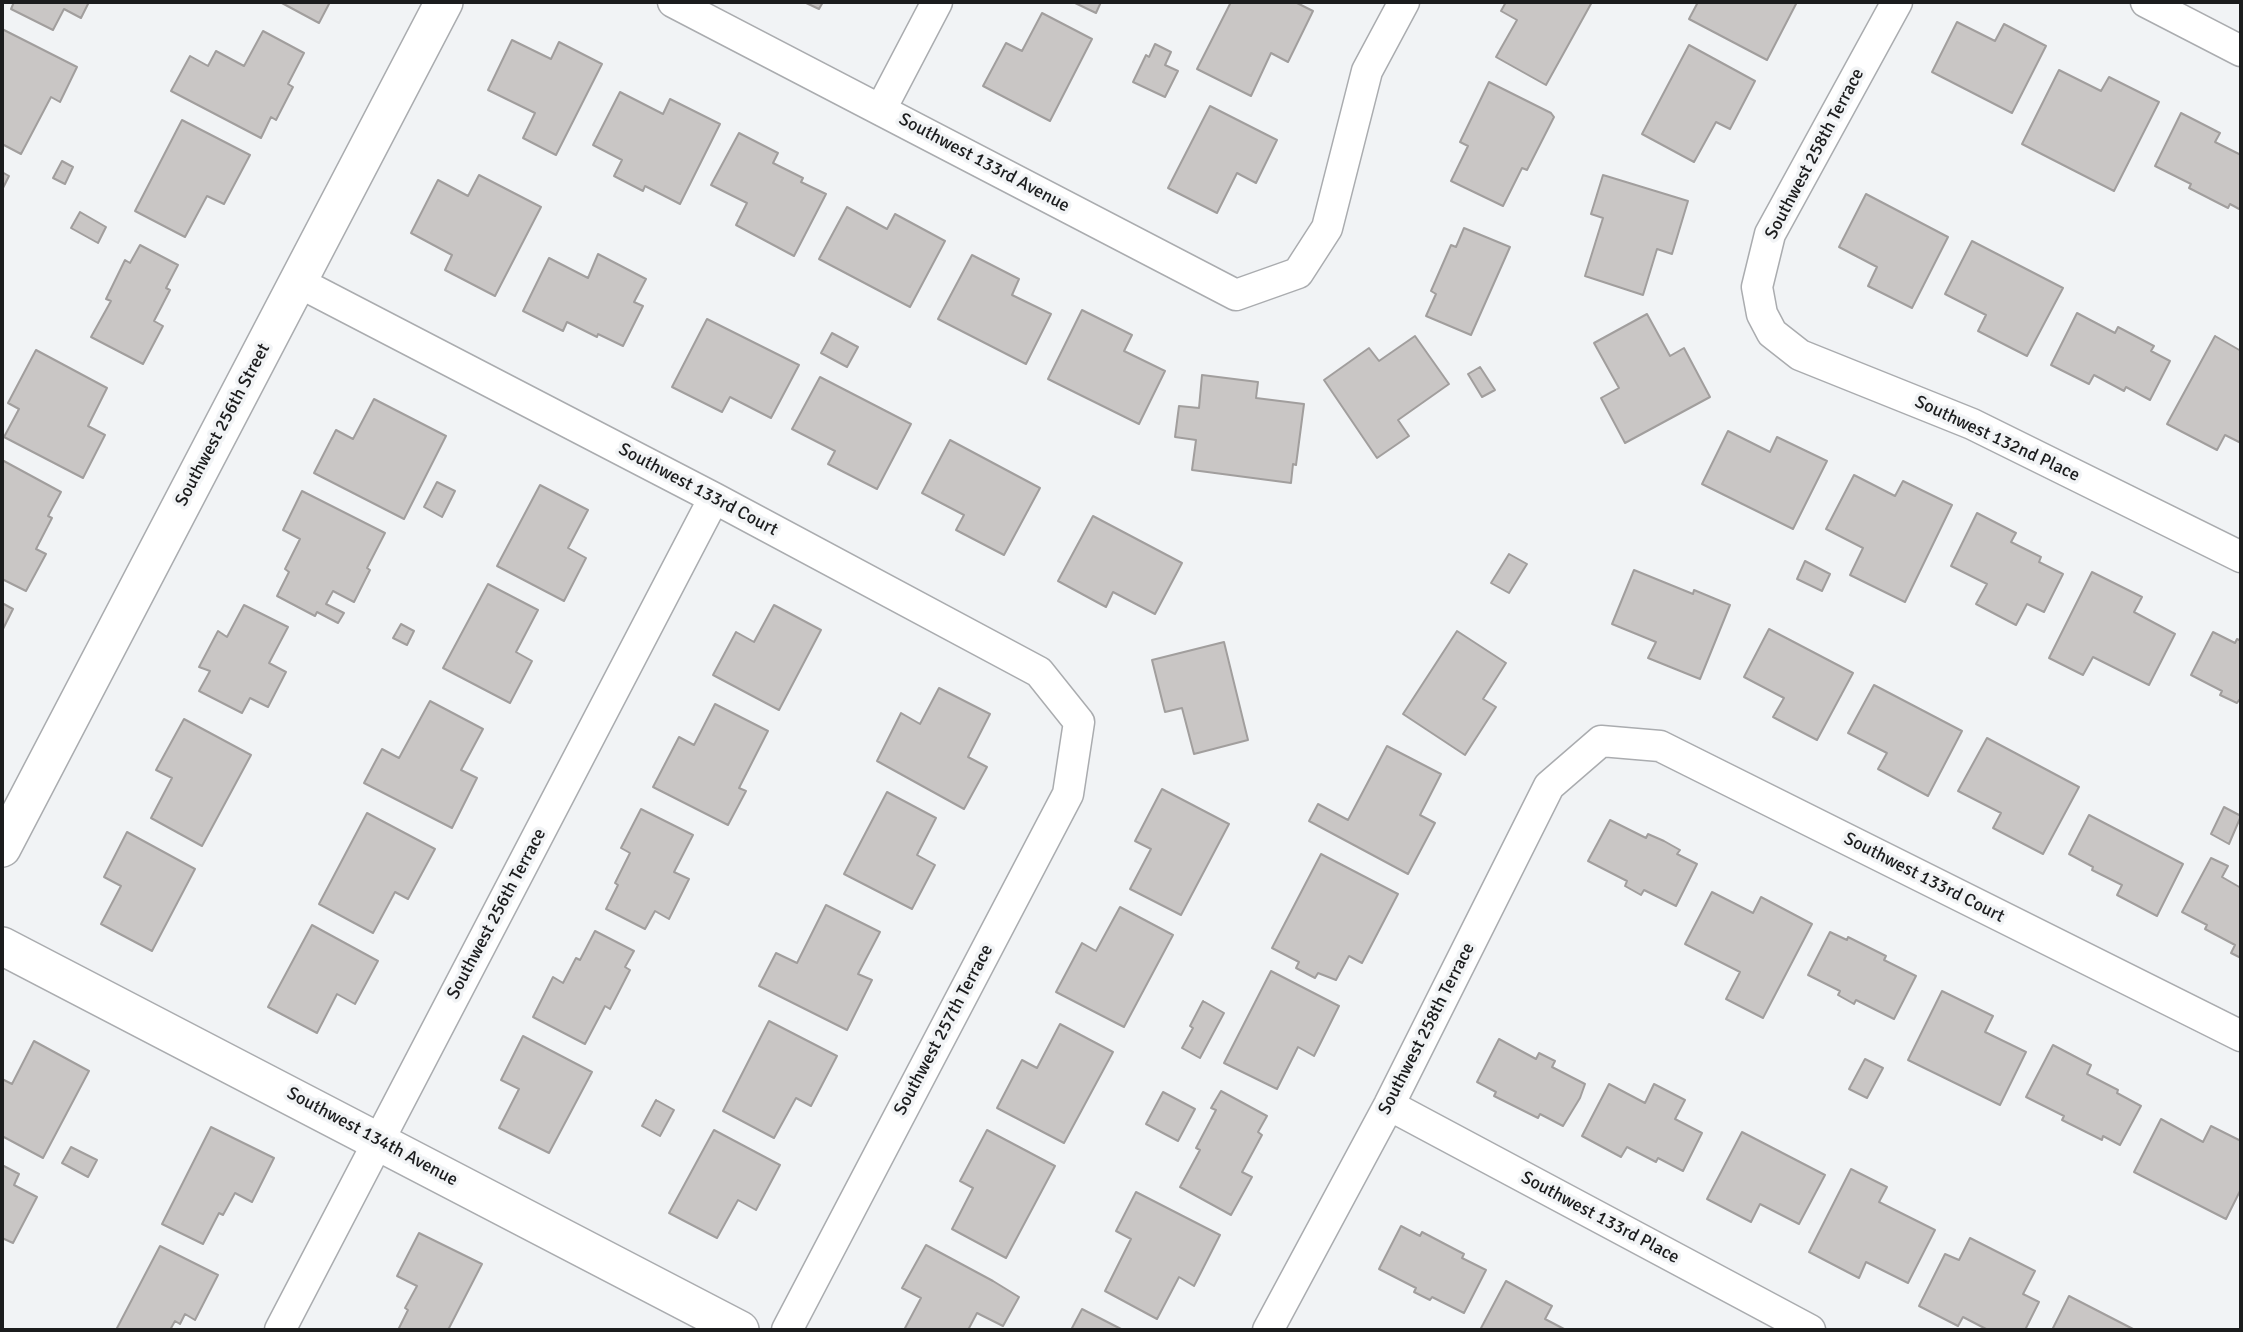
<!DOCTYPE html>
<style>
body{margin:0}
#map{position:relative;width:2243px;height:1332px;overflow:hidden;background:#f1f3f5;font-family:Signika,sans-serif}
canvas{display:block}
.frame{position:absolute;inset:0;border:4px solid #1b1c1d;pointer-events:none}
</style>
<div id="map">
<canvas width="2243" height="1332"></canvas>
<div class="frame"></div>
</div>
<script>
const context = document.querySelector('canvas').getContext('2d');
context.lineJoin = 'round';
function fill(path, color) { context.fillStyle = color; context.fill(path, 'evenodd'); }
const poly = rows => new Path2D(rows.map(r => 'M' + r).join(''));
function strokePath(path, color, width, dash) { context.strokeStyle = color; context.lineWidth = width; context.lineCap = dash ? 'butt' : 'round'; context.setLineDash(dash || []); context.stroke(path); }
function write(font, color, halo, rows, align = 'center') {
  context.font = font + ' Signika,sans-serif'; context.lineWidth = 7; context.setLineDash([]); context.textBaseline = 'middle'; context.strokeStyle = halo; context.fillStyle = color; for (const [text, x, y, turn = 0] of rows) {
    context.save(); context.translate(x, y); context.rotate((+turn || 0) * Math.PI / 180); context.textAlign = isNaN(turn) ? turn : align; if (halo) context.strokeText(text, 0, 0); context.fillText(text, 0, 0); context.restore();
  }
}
const building = poly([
 [14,2,89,2,81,18,64,9,53,30,11,9,14,2],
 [280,2,330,2,319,23,280,2],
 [804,2,823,2,819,9,804,2],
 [1073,2,1101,2,1096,13,1073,2],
 [1231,2,1295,2,1313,11,1288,62,1271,53,1251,96,1197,69,1231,2],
 [1506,2,1592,2,1546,85,1496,57,1517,20,1501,11,1506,2],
 [1698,2,1797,2,1767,60,1689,19,1698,2],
 [1042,13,1092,39,1050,121,983,86,1006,43,1022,51,1042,13],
 [1957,22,1995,41,2004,24,2046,46,2012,113,1932,72,1957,22],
 [2,29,77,67,60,102,51,97,21,154,2,144,2,29],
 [263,31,304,53,288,84,293,87,276,120,271,117,261,138,171,91,190,56,208,66,216,51,244,66,263,31],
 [512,40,551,59,559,42,602,64,556,155,523,138,535,113,488,90,512,40],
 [1155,44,1171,52,1165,65,1178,71,1165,97,1133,82,1146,55,1149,57,1155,44],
 [1689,45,1755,81,1730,129,1716,122,1694,162,1642,134,1689,45],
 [2059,70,2101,91,2109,77,2159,102,2114,191,2022,144,2059,70],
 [1489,82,1551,113,1554,117,1527,170,1522,168,1503,206,1451,181,1468,146,1460,142,1489,82],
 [620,92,663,114,670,99,720,124,680,204,645,186,643,191,614,176,622,160,593,145,620,92],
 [1210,106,1277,140,1256,183,1237,173,1217,213,1168,188,1210,106],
 [2181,113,2220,133,2215,142,2241,155,2241,210,2230,204,2228,208,2189,188,2191,184,2155,166,2181,113],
 [182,120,250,155,224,204,207,196,185,237,135,211,182,120],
 [739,133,778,153,773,163,803,178,801,182,826,194,794,256,736,225,747,203,711,185,739,133],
 [62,161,73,167,65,184,53,178,62,161],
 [2,172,9,176,2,190,2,172],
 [479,175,541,207,495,296,445,270,452,255,411,233,438,180,468,196,479,175],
 [1603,175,1688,201,1672,254,1657,249,1643,295,1585,276,1603,218,1591,214,1603,175],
 [1866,194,1948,237,1912,308,1868,286,1877,267,1839,247,1866,194],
 [847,207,887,229,895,214,945,241,910,307,819,259,847,207],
 [80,212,106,227,98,243,71,228,80,212],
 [1464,228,1510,247,1471,335,1426,316,1436,294,1431,291,1451,245,1456,247,1464,228],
 [1972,241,2063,288,2027,356,1978,331,1986,315,1945,294,1972,241],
 [140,245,178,265,166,288,170,290,154,321,163,326,143,364,91,337,111,301,106,299,125,260,130,263,140,245],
 [598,254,646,279,634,302,643,306,623,346,598,334,597,337,567,322,563,331,523,311,549,258,588,278,598,254],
 [972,255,1019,279,1012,295,1051,314,1026,364,938,319,972,255],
 [1082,310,1132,335,1124,351,1165,371,1139,424,1048,379,1082,310],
 [2077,313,2115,333,2118,327,2154,346,2151,351,2170,361,2150,400,2126,387,2124,391,2094,375,2089,384,2051,365,2077,313],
 [1647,314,1670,356,1684,348,1710,397,1625,443,1601,398,1619,388,1594,343,1647,314],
 [707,319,799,365,771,418,730,397,722,412,672,387,707,319],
 [832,333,858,347,847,367,821,353,832,333],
 [1415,336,1449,384,1398,420,1409,436,1377,458,1324,380,1369,348,1379,361,1415,336],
 [2215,336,2241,351,2241,443,2225,435,2217,450,2167,424,2215,336],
 [36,350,107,388,88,426,105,435,83,478,4,437,19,409,8,403,36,350],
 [1480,367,1495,390,1482,397,1468,374,1480,367],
 [1202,375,1258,382,1256,398,1304,404,1296,465,1293,464,1291,483,1192,470,1196,440,1175,437,1179,406,1199,408,1202,375],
 [820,377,911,424,877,489,828,464,835,451,792,429,820,377],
 [374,399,446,436,404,519,314,473,336,430,353,439,374,399],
 [1728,431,1770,452,1777,437,1827,461,1793,529,1702,484,1728,431],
 [950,440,1040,488,1004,555,956,530,964,515,922,493,950,440],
 [2,460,61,492,48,516,52,518,36,549,46,554,26,591,2,579,2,460],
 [1854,475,1895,496,1903,481,1952,505,1905,602,1850,575,1863,548,1826,529,1854,475],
 [437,482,455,491,442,517,424,507,437,482],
 [540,485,588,510,568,548,586,558,564,601,497,566,540,485],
 [302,491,385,533,367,568,370,570,354,602,333,591,326,604,344,613,338,623,317,612,315,616,277,596,289,572,285,569,300,539,283,530,302,491],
 [1977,513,2016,533,2011,542,2041,557,2039,562,2063,574,2044,612,2027,604,2016,625,1976,604,1987,584,1951,566,1977,513],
 [1093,516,1182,563,1155,614,1113,592,1106,607,1058,581,1093,516],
 [1509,554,1527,564,1509,593,1491,583,1509,554],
 [1805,561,1830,574,1822,591,1797,579,1805,561],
 [1634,570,1693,594,1694,590,1730,605,1700,679,1648,658,1656,642,1612,624,1634,570],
 [2092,572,2142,597,2134,612,2175,634,2149,685,2093,657,2083,675,2049,658,2092,572],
 [488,584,538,610,516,652,532,661,510,703,443,668,488,584],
 [2,603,13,609,2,631,2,603],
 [244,605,288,627,269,663,286,672,268,707,250,698,242,713,199,691,210,671,199,667,218,631,227,637,244,605],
 [774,605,821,630,779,710,713,675,736,632,754,642,774,605],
 [401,624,414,631,407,645,393,638,401,624],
 [1769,629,1853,673,1817,740,1773,717,1784,698,1744,677,1769,629],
 [1457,631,1506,663,1483,699,1496,707,1465,755,1403,714,1457,631],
 [2213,632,2235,643,2237,639,2241,641,2241,701,2239,700,2237,703,2220,695,2222,691,2191,675,2213,632],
 [1224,642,1248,740,1194,754,1182,708,1165,712,1152,660,1224,642],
 [1874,685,1962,731,1928,796,1878,769,1887,753,1848,733,1874,685],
 [939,688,990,714,968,757,987,767,964,809,877,761,901,713,920,724,939,688],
 [430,701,483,729,461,770,477,778,452,828,364,783,382,749,399,758,430,701],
 [715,704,768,731,739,788,746,791,728,825,653,787,679,737,694,745,715,704],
 [184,719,251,755,202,846,151,818,172,778,156,770,184,719],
 [1987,738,2079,787,2043,854,1993,828,2001,813,1958,791,1987,738],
 [1387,746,1441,774,1420,815,1435,823,1408,874,1309,821,1318,804,1348,820,1387,746],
 [1162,789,1229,824,1181,915,1130,889,1151,849,1135,841,1162,789],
 [887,792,936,818,917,855,935,865,912,909,844,874,887,792],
 [2224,807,2241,816,2229,844,2211,834,2224,807],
 [641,809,693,835,674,872,689,879,669,919,655,911,645,929,606,909,618,885,615,883,630,853,621,848,641,809],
 [367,813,435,849,408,899,395,892,373,933,319,904,367,813],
 [2089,815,2183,864,2157,916,2117,895,2122,885,2092,870,2093,867,2069,854,2089,815],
 [1610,820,1646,838,1648,834,1664,841,1680,850,1677,854,1697,864,1676,906,1644,890,1641,895,1625,886,1627,881,1588,861,1610,820],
 [127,832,195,869,152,951,101,924,121,886,104,877,127,832],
 [1321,854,1398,894,1362,963,1349,956,1336,980,1318,973,1315,978,1296,968,1299,962,1272,948,1321,854],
 [2211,858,2228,866,2222,877,2241,888,2241,958,2231,953,2235,945,2205,929,2207,925,2182,912,2211,858],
 [1712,892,1753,913,1761,897,1812,924,1763,1018,1726,999,1740,972,1685,944,1712,892],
 [826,905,880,932,858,974,872,980,847,1030,759,986,776,953,797,963,826,905],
 [1120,907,1173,935,1124,1027,1056,992,1082,943,1096,951,1120,907],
 [312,925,378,961,355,1004,337,994,317,1033,268,1007,312,925],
 [595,931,634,951,625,967,630,970,610,1009,605,1006,585,1044,533,1017,553,977,563,983,576,958,580,960,595,931],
 [1830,932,1847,940,1848,937,1886,956,1884,960,1916,976,1894,1019,1856,1000,1854,1004,1838,995,1840,991,1808,975,1830,932],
 [1271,971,1339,1006,1314,1056,1298,1047,1277,1089,1224,1063,1271,971],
 [1942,991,1993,1016,1985,1032,2026,1052,2000,1105,1908,1060,1942,991],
 [1203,1001,1224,1013,1200,1058,1182,1048,1193,1028,1190,1026,1203,1001],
 [769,1021,837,1056,811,1106,796,1098,774,1138,723,1111,769,1021],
 [1060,1024,1113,1052,1064,1143,997,1108,1022,1060,1037,1068,1060,1024],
 [523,1036,592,1072,549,1153,499,1128,519,1089,501,1080,523,1036],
 [1499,1039,1536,1059,1539,1053,1555,1061,1552,1067,1585,1084,1580,1098,1563,1126,1540,1114,1538,1118,1494,1096,1496,1092,1477,1082,1499,1039],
 [34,1041,89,1071,43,1158,2,1136,2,1079,12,1084,34,1041],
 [2053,1045,2091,1065,2087,1074,2118,1090,2117,1093,2141,1106,2120,1145,2103,1136,2102,1140,2062,1120,2064,1116,2026,1097,2053,1045],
 [1865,1059,1883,1068,1867,1098,1849,1089,1865,1059],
 [1609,1084,1645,1103,1654,1084,1685,1100,1675,1119,1702,1133,1683,1171,1658,1158,1656,1162,1627,1147,1621,1157,1582,1136,1609,1084],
 [1221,1091,1267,1116,1258,1132,1262,1135,1242,1172,1252,1177,1231,1215,1180,1187,1200,1150,1196,1148,1216,1110,1211,1108,1221,1091],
 [1163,1092,1195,1109,1178,1141,1146,1124,1163,1092],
 [656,1100,674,1110,660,1136,642,1126,656,1100],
 [2161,1119,2203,1142,2211,1126,2241,1141,2241,1189,2226,1219,2134,1172,2161,1119],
 [211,1127,274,1158,252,1202,235,1193,223,1215,219,1213,203,1244,162,1224,211,1127],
 [714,1130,780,1165,756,1210,738,1200,717,1238,669,1213,714,1130],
 [987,1130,1055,1166,1006,1258,952,1229,973,1188,960,1181,987,1130],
 [1742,1132,1825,1175,1799,1224,1760,1204,1751,1222,1707,1199,1742,1132],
 [71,1147,97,1160,88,1177,62,1163,71,1147],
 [2,1165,19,1174,14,1185,37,1197,13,1243,2,1238,2,1165],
 [1851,1169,1887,1187,1879,1202,1935,1230,1908,1283,1866,1262,1859,1278,1809,1252,1851,1169],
 [1136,1192,1220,1235,1194,1286,1179,1277,1157,1319,1105,1291,1131,1239,1116,1231,1136,1192],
 [1401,1226,1420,1236,1422,1232,1464,1254,1462,1258,1486,1270,1464,1313,1432,1297,1430,1300,1414,1292,1416,1288,1379,1269,1401,1226],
 [419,1233,482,1264,448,1330,398,1330,408,1310,405,1308,417,1286,397,1276,419,1233],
 [1970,1238,2035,1271,2023,1294,2039,1302,2025,1330,1988,1330,1963,1317,1958,1326,1919,1306,1945,1254,1959,1260,1970,1238],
 [926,1245,993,1281,1019,1297,1003,1326,977,1313,968,1330,904,1330,921,1298,902,1288,926,1245],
 [160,1246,218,1275,195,1320,185,1314,180,1324,175,1321,170,1330,116,1330,160,1246],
 [1506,1281,1552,1306,1545,1319,1566,1330,1480,1330,1506,1281],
 [2069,1296,2135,1330,2052,1330,2069,1296],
 [1082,1309,1123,1330,1071,1330,1082,1309]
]);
fill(building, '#c9c6c5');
strokePath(building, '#a19e9d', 2);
const minor = poly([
 [673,2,1236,295,1298,273,1327,228,1367,71,1404,2],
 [1897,2,1770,234,1757,287,1762,314,1772,333,1800,355,1972,424,2241,557],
 [2146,2,2241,51],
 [881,109,937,2],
 [298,282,714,498,1039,672,1079,722,1068,794,787,1330],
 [1389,1105,1810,1330],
 [280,1330,714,498],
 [1268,1330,1389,1105,1549,786,1601,741,1660,746,2241,1036]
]);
const tertiary = poly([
 [2,848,444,2],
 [2,946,740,1330]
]);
strokePath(minor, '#aaacaf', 33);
strokePath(tertiary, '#aaacaf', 40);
strokePath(minor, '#fff', 30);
strokePath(tertiary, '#fff', 37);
write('18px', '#1b1c1d', '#f1f3f5', [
 ["Southwest 258th Terrace",1815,154,-62],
 ["Southwest 133rd Avenue",984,163,28],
 ["Southwest 256th Street",223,425,-62],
 ["Southwest 132nd Place",1997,439,25],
 ["Southwest 133rd Court",698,490,28],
 ["Southwest 133rd Court",1924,878,27],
 ["Southwest 256th Terrace",497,914,-62],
 ["Southwest 258th Terrace",1427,1029,-63],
 ["Southwest 257th Terrace",944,1030,-62],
 ["Southwest 134th Avenue",372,1137,28],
 ["Southwest 133rd Place",1600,1218,28]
]);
</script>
